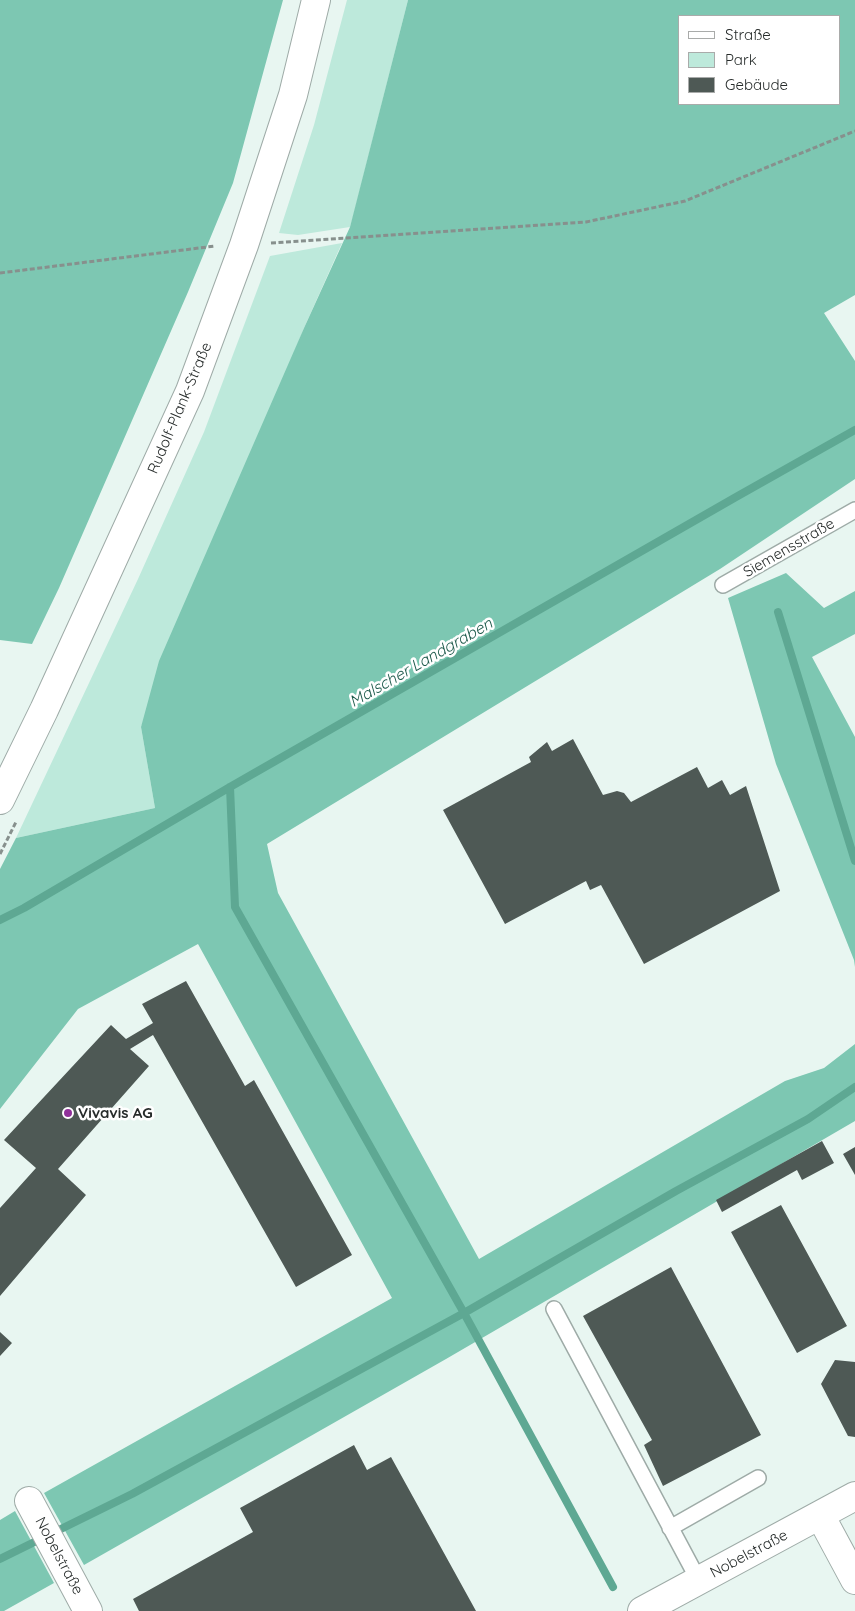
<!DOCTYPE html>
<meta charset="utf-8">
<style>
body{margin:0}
#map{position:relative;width:855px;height:1611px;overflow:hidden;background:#e8f6f1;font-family:Quicksand,sans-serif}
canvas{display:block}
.legend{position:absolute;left:678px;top:15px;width:162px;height:90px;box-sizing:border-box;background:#fff;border:1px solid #a9abaa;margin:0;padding:6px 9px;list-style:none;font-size:15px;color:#272c2b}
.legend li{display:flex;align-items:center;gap:10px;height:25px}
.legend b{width:25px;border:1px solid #a9abaa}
</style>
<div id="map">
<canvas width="855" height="1611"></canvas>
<ul class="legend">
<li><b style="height:6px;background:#fff"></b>Straße</li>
<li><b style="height:14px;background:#bde9db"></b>Park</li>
<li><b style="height:14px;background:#4e5955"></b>Gebäude</li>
</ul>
</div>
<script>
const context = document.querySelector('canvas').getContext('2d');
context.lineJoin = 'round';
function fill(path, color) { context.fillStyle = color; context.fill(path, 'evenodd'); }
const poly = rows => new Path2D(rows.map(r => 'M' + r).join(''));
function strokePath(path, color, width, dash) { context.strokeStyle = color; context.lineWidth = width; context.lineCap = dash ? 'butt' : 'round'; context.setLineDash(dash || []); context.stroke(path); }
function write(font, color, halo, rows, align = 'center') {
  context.font = font + ' Quicksand,sans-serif'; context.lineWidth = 5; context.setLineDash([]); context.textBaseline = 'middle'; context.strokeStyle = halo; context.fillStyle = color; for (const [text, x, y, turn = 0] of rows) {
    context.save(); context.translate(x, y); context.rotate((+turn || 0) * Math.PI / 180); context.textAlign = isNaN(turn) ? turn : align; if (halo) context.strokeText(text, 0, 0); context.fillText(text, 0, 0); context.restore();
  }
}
fill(poly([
 [347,0,408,0,353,217,350,227,298,235,279,233,314,125],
 [342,243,304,328,141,727,155,808,16,838,138,579,204,432,270,256]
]), '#bde9db');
fill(poly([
 [0,0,283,0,233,183,188,292,59,588,32,644,0,640],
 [408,0,855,0,855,295,824,313,855,361,855,479,720,569,267,844,278,893,479,1259,785,1081,824,1068,855,1044,855,1121,446,1359,84,1565,44,1493,392,1298,198,944,78,1009,0,1109,0,869,16,838,155,808,141,727,159,661,304,328,350,227],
 [679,16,839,16,839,104,679,104],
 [786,573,824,608,855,591,855,634,812,657,855,737,855,967,854,960,776,764,728,598],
 [15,1511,54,1583,4,1611,0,1611,0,1520]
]), '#7dc7b2');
strokePath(poly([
 [778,612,855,861],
 [230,787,235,907,464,1313,613,1587],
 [0,920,24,908,230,787,736,497,855,430],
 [0,1559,132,1494,464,1313,676,1191,808,1119,855,1087]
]), '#5ea893', 8);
fill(poly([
 [573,739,603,795,617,791,624,793,631,802,697,767,708,788,722,780,730,795,746,786,780,891,644,964,601,885,590,890,586,881,505,924,443,810,531,762,529,757,547,742,552,751],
 [186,981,245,1086,254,1080,352,1255,296,1287,153,1035,130,1049,149,1066,58,1169,86,1195,0,1296,0,1208,36,1168,4,1140,111,1025,126,1039,153,1023,142,1004],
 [822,1141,834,1163,802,1180,797,1170,722,1212,716,1200],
 [855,1147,855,1175,843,1154],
 [781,1205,847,1326,797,1353,731,1232],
 [671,1267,761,1435,663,1486,644,1445,652,1440,583,1316],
 [0,1332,12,1343,0,1356],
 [835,1360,855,1362,855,1437,848,1436,821,1384],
 [354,1445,367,1470,391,1457,476,1611,139,1611,133,1599,253,1532,240,1508]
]), '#4e5955');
const service = poly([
 [723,585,855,510],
 [554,1309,699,1581],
 [670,1528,758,1478]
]);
const minor = poly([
 [29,1501,88,1611],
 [820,1515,855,1580],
 [642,1611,855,1496]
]);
const secondary = poly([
 [0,800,44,710,190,391,244,245,293,95,316,0]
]);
strokePath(service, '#9eaba7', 18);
strokePath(minor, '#9eaba7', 30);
strokePath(secondary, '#9eaba7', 30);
strokePath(poly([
 [271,243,586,222,685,201,855,131],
 [0,273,215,246],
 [0,854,16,822]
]), '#87908d', 3, [5, 2.5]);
strokePath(service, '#fff', 15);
strokePath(minor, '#fff', 28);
strokePath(secondary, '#fff', 28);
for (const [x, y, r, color] of [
 [68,1113,5,"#90319a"]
]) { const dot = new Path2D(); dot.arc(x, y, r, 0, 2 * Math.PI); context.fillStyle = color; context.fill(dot); strokePath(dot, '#fff', 2); }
write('15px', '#272c2b', '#fff', [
 ["Rudolf-Plank-Straße",180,408,-67],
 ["Siemensstraße",789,548,-30],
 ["Nobelstraße",749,1554,-28],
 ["Nobelstraße",59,1556,62]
]);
write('bold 15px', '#272c2b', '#fff', [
 ["Vivavis AG",78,1113]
], 'left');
write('italic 16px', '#1c594a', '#fff', [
 ["Malscher Landgraben",421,663,-30]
]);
</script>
